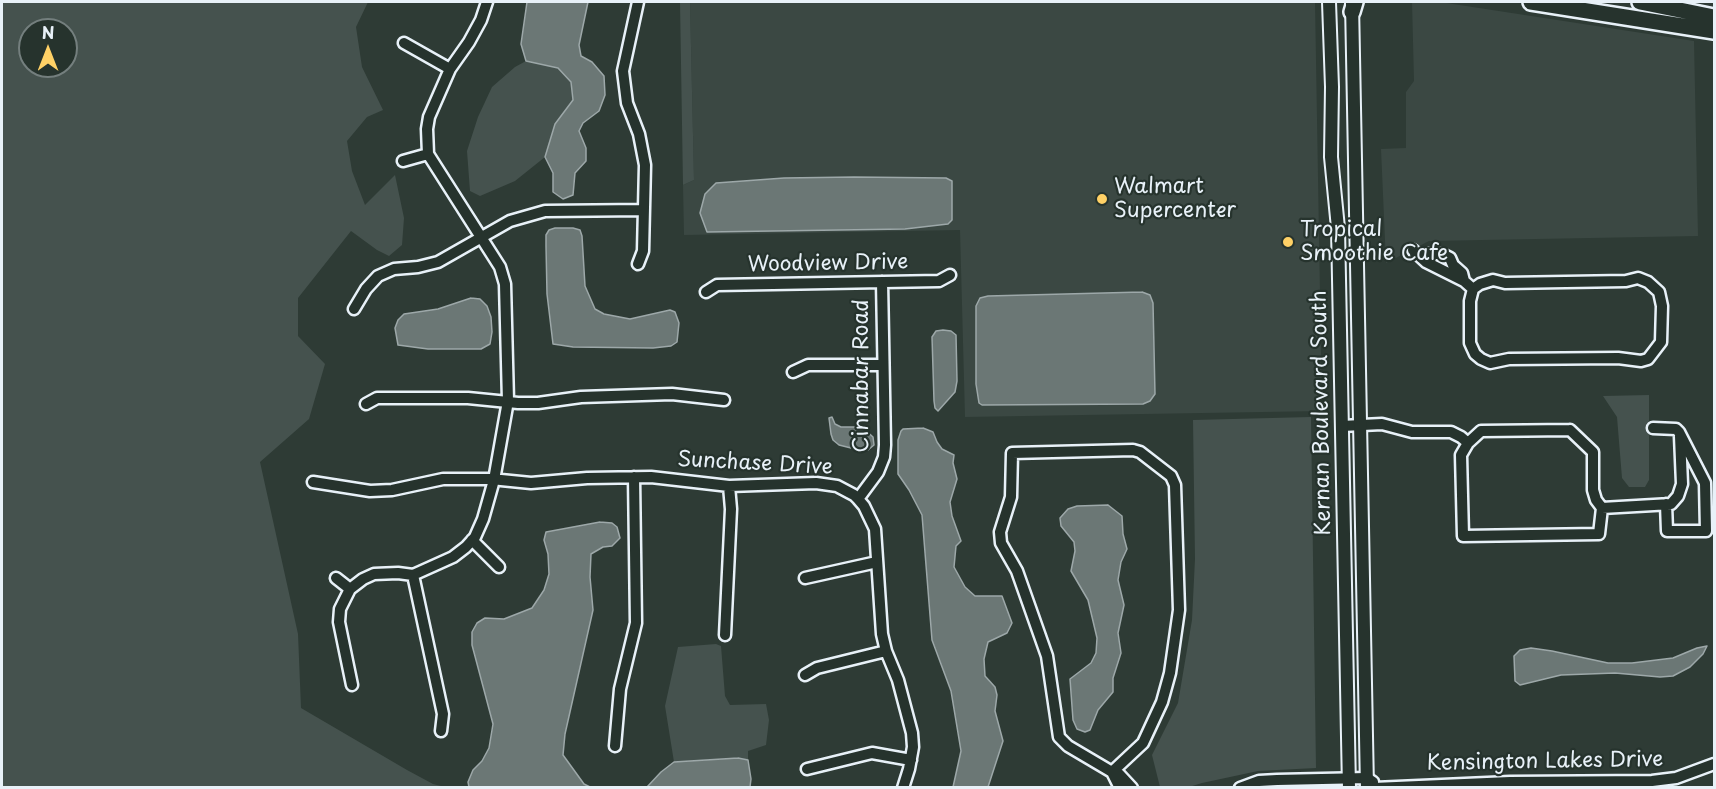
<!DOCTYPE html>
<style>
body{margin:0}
#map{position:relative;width:1716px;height:789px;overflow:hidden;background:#2e3b35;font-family:"Playpen Sans",sans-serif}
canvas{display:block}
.frame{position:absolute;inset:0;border:3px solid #e8f1f8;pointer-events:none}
.north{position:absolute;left:18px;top:18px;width:60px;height:60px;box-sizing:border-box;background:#26332d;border:2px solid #747f7e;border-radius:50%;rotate:0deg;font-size:16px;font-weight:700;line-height:24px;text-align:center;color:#e8f1f8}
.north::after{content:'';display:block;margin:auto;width:21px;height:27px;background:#ffd166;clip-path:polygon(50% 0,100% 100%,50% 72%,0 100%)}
</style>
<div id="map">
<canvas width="1716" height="789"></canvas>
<div class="frame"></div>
<div class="north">N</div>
</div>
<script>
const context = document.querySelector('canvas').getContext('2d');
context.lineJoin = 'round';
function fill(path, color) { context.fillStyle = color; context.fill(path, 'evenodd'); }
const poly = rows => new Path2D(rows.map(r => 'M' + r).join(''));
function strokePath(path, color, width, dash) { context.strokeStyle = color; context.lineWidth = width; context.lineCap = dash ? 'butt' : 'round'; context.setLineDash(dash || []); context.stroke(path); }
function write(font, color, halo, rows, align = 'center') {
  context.font = font + ' "Playpen Sans",sans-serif'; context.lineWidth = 4.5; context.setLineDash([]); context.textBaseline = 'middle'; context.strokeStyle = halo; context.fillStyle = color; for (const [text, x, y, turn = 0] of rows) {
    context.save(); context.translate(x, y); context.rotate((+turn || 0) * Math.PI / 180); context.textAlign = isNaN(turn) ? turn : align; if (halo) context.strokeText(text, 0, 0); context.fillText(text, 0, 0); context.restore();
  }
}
fill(poly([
 [690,2,1315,2,1322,411,965,417,960,230,684,235,683,185,694,180],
 [1412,2,1440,2,1694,41,1698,236,1429,241,1386,263,1381,149,1406,148,1406,92,1414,81]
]), '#3b4843');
fill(poly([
 [2,2,368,2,356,27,362,67,383,110,367,117,347,141,352,171,365,205,395,175,404,218,402,245,389,256,377,250,351,231,298,298,298,336,325,364,309,419,260,462,298,634,301,708,407,770,433,784,445,787,2,787],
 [30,30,66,30,66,66,30,66],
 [680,2,690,2,694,180,683,185],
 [526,61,558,68,571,82,573,100,555,124,545,157,515,181,480,196,470,191,467,151,478,117,492,87,515,67],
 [1649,395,1649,480,1645,487,1629,487,1622,478,1617,417,1603,396],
 [1311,417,1316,768,1258,771,1202,783,1189,787,1160,787,1152,755,1178,703,1192,620,1195,559,1193,420],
 [716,644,721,646,725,696,730,705,766,704,769,720,766,745,748,751,748,760,738,758,674,762,665,706,678,647]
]), '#45524e');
const water = poly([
 [527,2,588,2,579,45,581,56,592,62,604,76,605,95,599,111,583,123,579,131,586,148,586,161,575,173,573,195,563,199,553,192,553,173,545,157,555,124,573,100,571,82,558,68,526,61,521,44,527,2],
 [854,177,946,178,952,181,952,220,948,224,905,229,707,232,700,213,705,194,716,183,784,178,854,177],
 [555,228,573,228,580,230,582,236,585,286,595,309,604,314,630,319,670,310,675,312,679,323,677,342,671,346,653,348,573,347,553,344,547,294,546,246,546,235,549,230,555,228],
 [1142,292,1150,295,1153,303,1155,394,1150,401,1143,404,982,405,979,403,976,384,976,306,980,298,988,296,1142,292],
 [471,298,480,299,487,306,491,317,492,332,490,344,481,349,428,349,398,345,395,328,398,320,404,314,438,309,471,298],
 [943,330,951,331,956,335,957,381,955,392,938,411,935,408,934,401,932,337,936,331,943,330],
 [832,417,835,424,841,427,862,427,873,437,874,445,868,450,859,450,839,445,833,440,831,434,829,418,832,417],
 [923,428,933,432,937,442,942,449,954,455,953,463,957,479,950,502,952,516,961,541,956,546,954,567,965,587,975,596,1002,596,1012,623,1007,633,988,642,984,659,985,676,995,687,997,695,995,711,1003,741,988,787,953,787,961,751,951,691,932,640,922,515,909,490,898,474,898,440,901,431,903,429,923,428],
 [1108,505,1122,516,1123,534,1127,549,1121,562,1118,580,1124,605,1118,633,1121,653,1113,678,1113,692,1098,710,1090,730,1085,732,1077,729,1073,720,1070,679,1091,663,1096,653,1097,638,1088,600,1071,571,1075,551,1074,542,1061,526,1060,518,1068,509,1077,506,1108,505],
 [600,522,612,523,617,527,620,538,612,546,603,547,591,554,590,577,593,610,565,734,563,755,584,784,590,787,469,787,468,782,473,770,482,761,489,748,493,724,472,645,472,632,477,623,485,618,504,619,532,608,544,590,549,574,548,554,544,540,546,532,600,522],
 [1707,646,1703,654,1690,667,1673,676,1660,677,1615,673,1561,675,1520,685,1515,681,1514,656,1520,650,1531,648,1552,651,1608,663,1632,663,1673,658,1697,648,1707,646],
 [738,758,748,760,751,779,750,787,647,787,661,772,674,762,738,758]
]);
fill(water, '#6b7775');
strokePath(water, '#9da8a9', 1.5);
const minor = poly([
 [404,43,450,69],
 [403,161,428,154],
 [1413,250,1426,262,1464,281,1473,289,1480,284,1493,280,1505,283,1626,281,1638,278,1648,282,1659,292,1662,306,1661,342,1648,359,1641,361,1618,358,1509,359,1490,363,1481,359,1475,354,1470,343,1470,301,1473,289],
 [1415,254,1442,254,1450,258,1453,265,1462,273,1464,281],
 [638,264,643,251,645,165,639,134,627,103,623,71,638,2],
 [706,292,717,285,939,281,950,275],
 [354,309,366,289,378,276,394,269,418,267,438,262,510,221,545,211,644,210],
 [793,372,808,365,883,365],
 [366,404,377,398,468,398,518,403,538,403,581,397,672,394,724,400],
 [1342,426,1382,424,1412,432,1451,432,1461,437,1468,443],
 [1653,428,1676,429,1679,432,1705,483,1706,531,1667,531,1666,504],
 [1570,430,1593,452,1593,490,1596,500,1602,508,1599,534,1463,536,1461,455,1468,443,1481,431,1570,430],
 [1133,450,1140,452,1171,476,1175,485,1179,610,1170,673,1162,702,1143,743,1112,772,1068,746,1059,737,1047,656,1017,571,1001,543,1000,532,1011,497,1012,453,1133,450],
 [313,482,370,491,392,490,443,479,491,479,531,483,587,478,651,477,729,486,816,483,837,486,854,495,858,499,864,506,875,529,882,634,886,651,898,680,912,733,913,747,909,769,903,788],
 [858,499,878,472,884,457,885,445,882,282],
 [1602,508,1671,504,1678,496,1682,484,1680,436],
 [472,540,499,567],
 [413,575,443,714,441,731],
 [336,578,350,589],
 [805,578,877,562],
 [725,635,731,509,729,486],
 [805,675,817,668,886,651],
 [352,685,339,622,340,609,350,589,363,579,374,574,398,573,413,575,453,557,466,547,475,537,483,519,494,480,508,401,505,284,500,267,428,154,427,129,429,117,450,69,469,42,481,20,487,2],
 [615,746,620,689,636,623,634,477],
 [807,769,872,753,911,760],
 [1120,788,1112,772,1119,774,1132,788],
 [1240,788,1259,781,1277,780,1367,778,1373,782],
 [1374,788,1510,782,1652,781,1676,778,1714,764]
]);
const major = poly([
 [1329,2,1332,87,1331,157,1338,228,1349,788],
 [1352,3,1367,788]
]);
const highway = poly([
 [1531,2,1714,31],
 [1640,2,1714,17],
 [1352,12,1355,2]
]);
strokePath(minor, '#e8f1f8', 15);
strokePath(major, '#e8f1f8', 16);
strokePath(highway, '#e8f1f8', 20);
strokePath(minor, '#26332d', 10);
strokePath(major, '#26332d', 12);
strokePath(highway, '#26332d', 15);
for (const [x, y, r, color] of [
 [1102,199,6,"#ffd166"],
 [1288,242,6,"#ffd166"]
]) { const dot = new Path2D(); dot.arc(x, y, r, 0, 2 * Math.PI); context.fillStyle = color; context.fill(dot); strokePath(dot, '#26332d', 2); }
write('21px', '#e8f1f8', '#26332d', [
 ["Walmart",1114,187],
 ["Supercenter",1114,211],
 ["Tropical",1300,230],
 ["Smoothie Cafe",1300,254]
], 'left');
write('21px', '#e8f1f8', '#26332d', [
 ["Woodview Drive",828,264,-1],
 ["Cinnabar Road",862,376,-90],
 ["Kernan Boulevard South",1322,413,-91],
 ["Sunchase Drive",755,464,3],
 ["Kensington Lakes Drive",1545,762,-1]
]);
</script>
